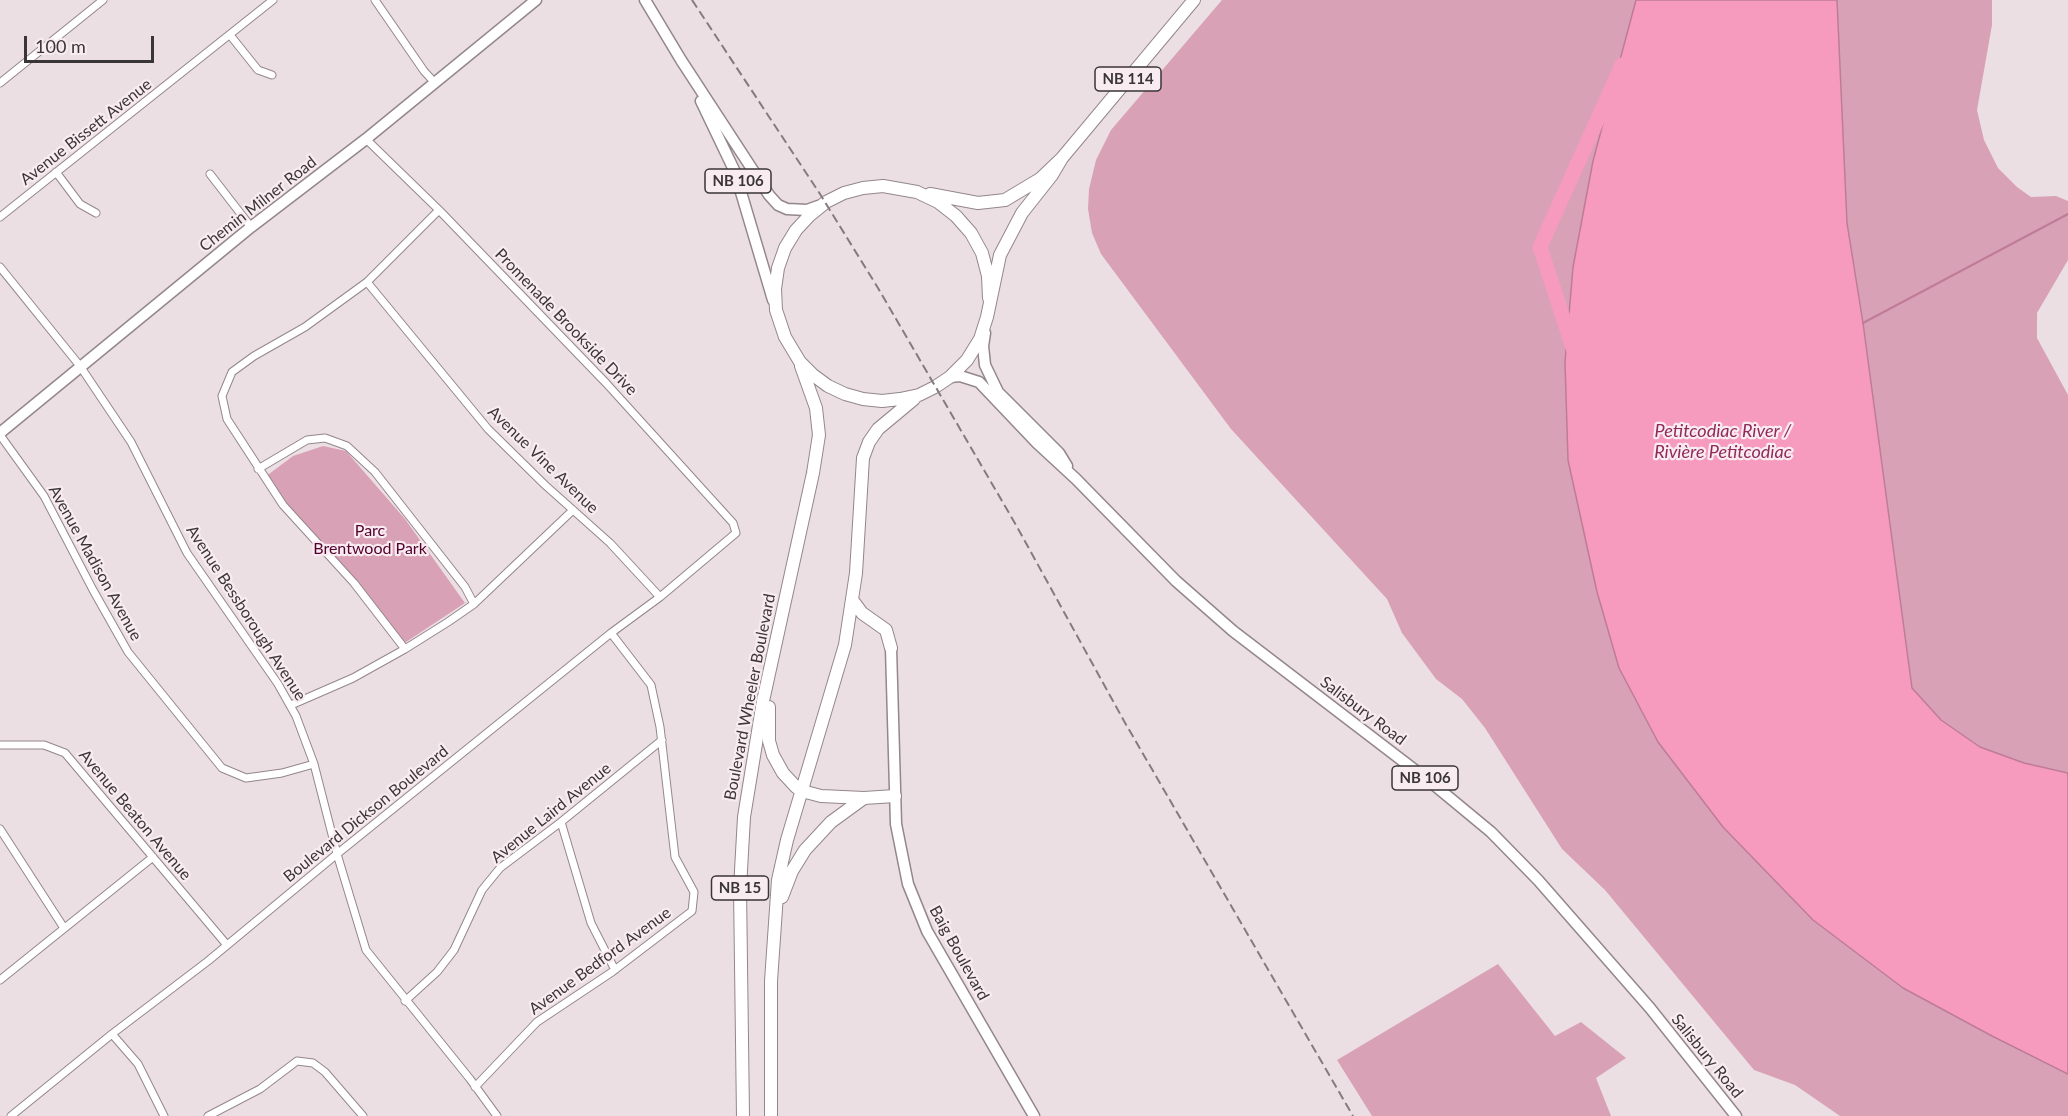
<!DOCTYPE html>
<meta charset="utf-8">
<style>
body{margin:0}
#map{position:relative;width:2068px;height:1116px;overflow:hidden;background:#ecdfe3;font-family:Lato,sans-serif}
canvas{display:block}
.scale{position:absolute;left:24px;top:36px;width:130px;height:27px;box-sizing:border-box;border:3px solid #3a3537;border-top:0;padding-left:8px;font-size:18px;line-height:21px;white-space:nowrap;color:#3a3537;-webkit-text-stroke:4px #f9ecf1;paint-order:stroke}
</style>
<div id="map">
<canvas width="2068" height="1116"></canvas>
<div class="scale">100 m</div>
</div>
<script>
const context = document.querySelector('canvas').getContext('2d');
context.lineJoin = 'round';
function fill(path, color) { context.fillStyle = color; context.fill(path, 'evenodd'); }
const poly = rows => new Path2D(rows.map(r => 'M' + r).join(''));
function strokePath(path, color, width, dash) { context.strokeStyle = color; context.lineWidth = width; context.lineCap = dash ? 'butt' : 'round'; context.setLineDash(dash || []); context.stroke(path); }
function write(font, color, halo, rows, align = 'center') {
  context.font = font + ' Lato,sans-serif'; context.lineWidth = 4.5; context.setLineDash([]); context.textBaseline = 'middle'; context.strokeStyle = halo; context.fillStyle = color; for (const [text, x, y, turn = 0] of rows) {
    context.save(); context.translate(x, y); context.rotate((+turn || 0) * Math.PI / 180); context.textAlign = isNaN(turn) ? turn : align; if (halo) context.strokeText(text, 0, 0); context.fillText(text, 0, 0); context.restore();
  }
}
fill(poly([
 [1222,0,1636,0,1593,161,1568,460,1597,592,1658,742,1723,827,1813,920,1903,988,1992,1036,2068,1074,2068,1116,1840,1116,1795,1085,1754,1070,1605,890,1562,849,1485,728,1462,699,1436,679,1402,633,1387,599,1231,429,1101,254,1092,233,1088,209,1089,189,1096,160,1111,130],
 [1837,0,1992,0,1992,25,1977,110,1984,140,1998,168,2017,187,2031,197,2056,196,2068,201,2068,260,2037,313,2037,338,2068,395,2068,773,2024,763,1980,748,1941,720,1912,688,1863,323,1847,223],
 [323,446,346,451,405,519,465,603,403,644,265,477,293,456],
 [1498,964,1555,1036,1581,1022,1626,1058,1596,1078,1611,1116,1372,1116,1337,1060]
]), '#d9a1b5');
const water = poly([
 [1636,0,1837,0,1847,223,1863,323,1912,688,1941,720,1980,747,2024,763,2068,773,2068,1074,1992,1036,1903,988,1813,920,1723,827,1658,742,1619,668,1597,592,1568,460,1565,362,1573,267,1593,161,1636,0]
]);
fill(water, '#f69bbe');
strokePath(water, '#be7c96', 1.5);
strokePath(poly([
 [1863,323,2068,214]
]), '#be7c96', 2);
strokePath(poly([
 [1573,348,1540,247,1622,65]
]), '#f69bbe', 15);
const street = poly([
 [375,0,424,71,434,82],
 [230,35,258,70,272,75],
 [0,83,103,0],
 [56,172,80,204,96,213],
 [210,174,251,227],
 [0,217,273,0],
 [0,267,80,366,131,442,187,553,278,684,296,716,314,764,337,854,366,950,470,1079,497,1116],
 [367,282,488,429,545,485,610,543,660,597],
 [0,435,44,496,93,590,128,652,222,768,246,778,282,773,314,764],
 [258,469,307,440,325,438,347,446,375,472,465,587,474,604],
 [405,649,354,583,283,505,227,419,222,396,232,372,254,356,305,327,367,282,439,210],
 [291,705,353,678,405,649,448,622,474,604,573,510],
 [0,745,44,745,65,753,227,945],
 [561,822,591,923,615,970],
 [0,829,64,928],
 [0,980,153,857],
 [405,1001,437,972,454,950,482,890,500,868,561,822,662,740],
 [112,1034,138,1064,164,1116],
 [475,1087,537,1022,612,972,692,911,694,892,675,857,660,727,651,685,611,633],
 [11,1116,112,1034,208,961,337,854,611,633,660,597,736,533,733,523,606,383,439,210,366,139],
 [208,1116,260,1089,297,1061,313,1063,325,1072,363,1116]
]);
const secondary = poly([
 [0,433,251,227,366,139,536,0],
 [891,648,896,824,908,884,927,931,1034,1116]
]);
const primary = poly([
 [645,0,681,60,769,195,778,205,787,209,807,210,818,206],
 [701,101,735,172,773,300],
 [985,333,983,346,985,365,998,392,1059,453,1067,466],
 [950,377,960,376,979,382,1037,443,1076,479,1176,581,1233,631,1433,784,1491,832,1538,880,1650,1008,1736,1116]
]);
const highway = poly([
 [930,194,978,203,1005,200,1040,179,1062,158,1194,0],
 [989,298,988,276,982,253,971,233,956,216,938,202,917,192,883,186,863,188,844,193,826,202,810,215,796,230,785,248,778,268,775,289,776,310,785,337,800,362,813,375,828,386,845,394,863,399,882,401,900,399,919,395,935,387,950,377,967,360,980,339,987,317,1000,255,1022,213,1052,175,1062,158],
 [853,601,862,613,886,630,891,648],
 [769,707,769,741,773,755,783,773,796,787,802,791,821,796,864,798,895,796],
 [782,897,792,871,805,850,831,822,864,798],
 [743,1116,740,888,744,817,763,701,813,473,819,435,816,408,801,366],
 [771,1116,771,981,778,880,787,840,845,645,856,573,863,458,869,442,878,429,914,399]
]);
strokePath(street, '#93878b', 9);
strokePath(secondary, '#93878b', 13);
strokePath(primary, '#93878b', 13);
strokePath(highway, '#93878b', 14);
strokePath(street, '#fff', 7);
strokePath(secondary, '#fff', 10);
strokePath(primary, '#fff', 10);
strokePath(highway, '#fff', 12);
strokePath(poly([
 [692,0,820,194,878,288,1016,525,1124,721,1353,1116]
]), '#837b7d', 2, [9, 4.5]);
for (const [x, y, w] of [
 [1128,79,66],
 [738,181,66],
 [1425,778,66],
 [740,888,57]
]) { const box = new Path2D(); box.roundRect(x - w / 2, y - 12, w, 24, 4.5); context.fillStyle = '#f9ecf1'; context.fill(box); strokePath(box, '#3a3537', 1.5); }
write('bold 15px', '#3a3537', null, [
 ["NB 114",1128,79],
 ["NB 106",738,181],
 ["NB 106",1425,778],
 ["NB 15",740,888]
]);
write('16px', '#3a3537', '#f9ecf1', [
 ["Avenue Bissett Avenue",86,132,-38],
 ["Chemin Milner Road",258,204,-38],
 ["Promenade Brookside Drive",566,322,46],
 ["Avenue Vine Avenue",543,460,44],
 ["Avenue Madison Avenue",95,563,61],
 ["Avenue Bessborough Avenue",246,613,57],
 ["Boulevard Wheeler Boulevard",750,697,-79],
 ["Salisbury Road",1363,711,37],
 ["Avenue Laird Avenue",551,813,-39],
 ["Boulevard Dickson Boulevard",366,814,-39],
 ["Avenue Beaton Avenue",135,815,50],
 ["Baig Boulevard",959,953,61],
 ["Avenue Bedford Avenue",600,961,-36],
 ["Salisbury Road",1707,1056,51]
]);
write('16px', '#53012e', '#f9ecf1', [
 ["Parc",370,531],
 ["Brentwood Park",370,549]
]);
write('italic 18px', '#91295a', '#f9ecf1', [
 ["Petitcodiac River /",1723,431],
 ["Rivière Petitcodiac",1723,452]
]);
</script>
